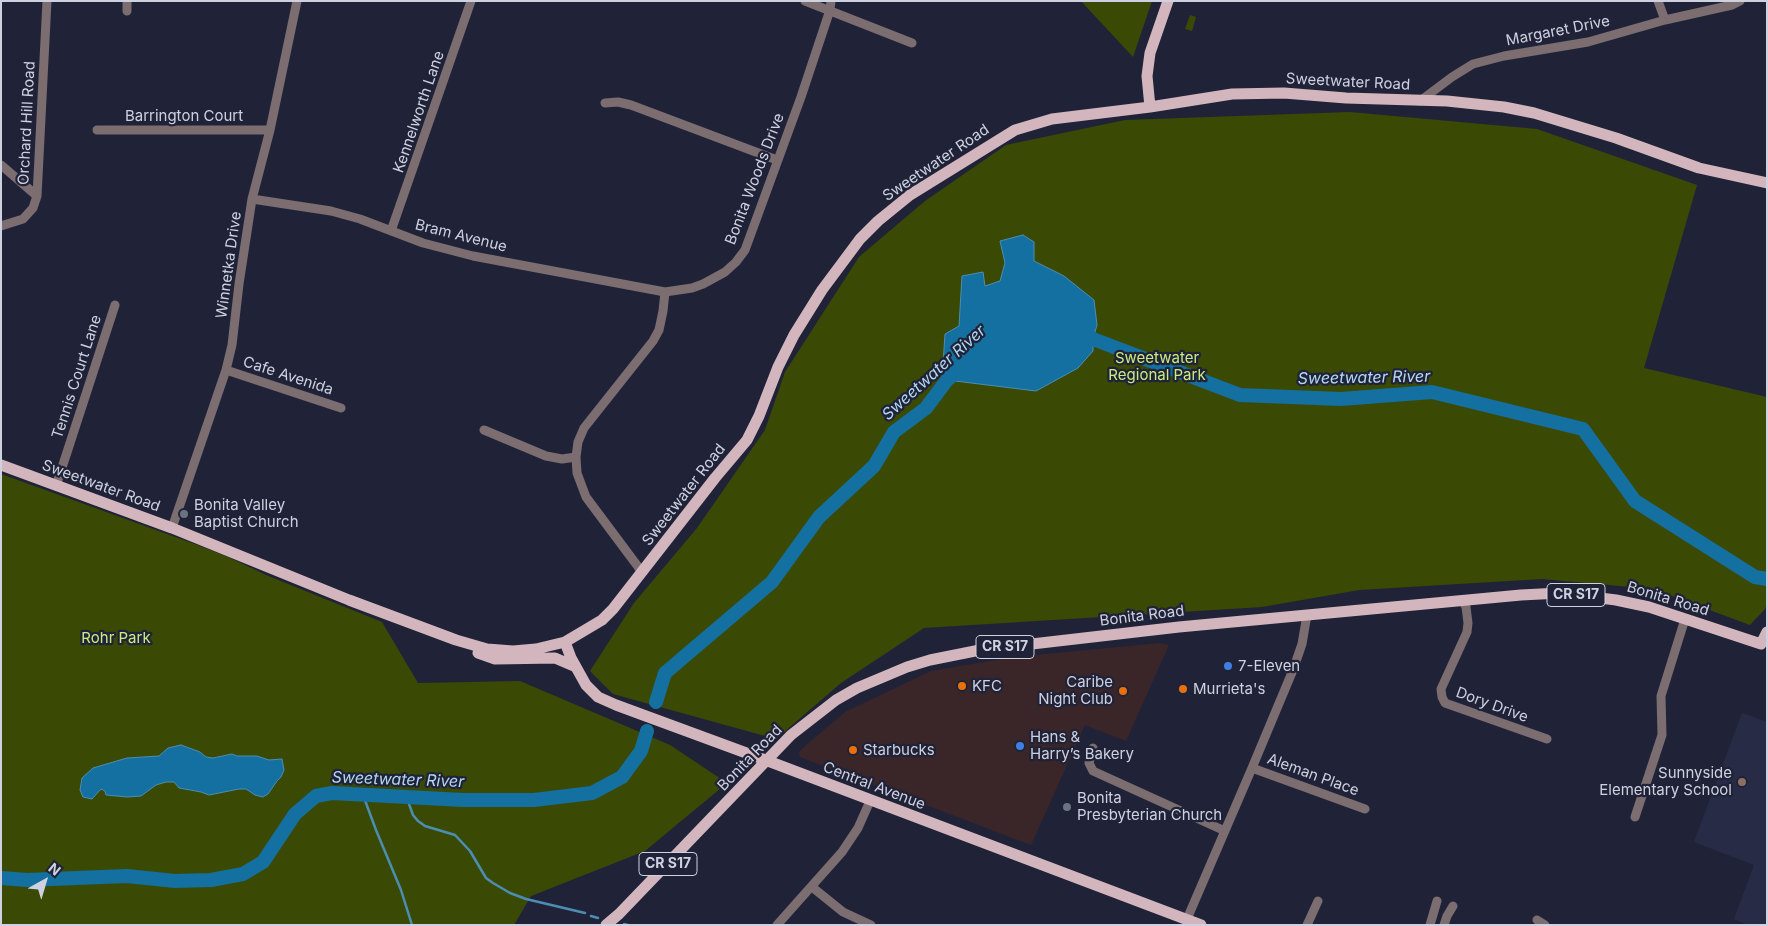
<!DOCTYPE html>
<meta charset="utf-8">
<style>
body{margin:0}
#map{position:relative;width:1768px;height:926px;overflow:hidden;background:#202338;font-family:Inter,sans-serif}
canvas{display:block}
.frame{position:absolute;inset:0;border:2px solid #ced1e0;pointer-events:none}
.north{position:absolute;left:20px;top:856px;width:50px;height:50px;-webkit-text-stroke:4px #202338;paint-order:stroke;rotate:39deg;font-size:14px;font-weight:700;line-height:20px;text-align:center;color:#ced1e0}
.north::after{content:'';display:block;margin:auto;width:18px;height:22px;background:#ced1e0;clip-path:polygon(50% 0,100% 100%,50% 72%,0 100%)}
</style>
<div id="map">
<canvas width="1768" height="926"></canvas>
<div class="frame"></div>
<div class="north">N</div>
</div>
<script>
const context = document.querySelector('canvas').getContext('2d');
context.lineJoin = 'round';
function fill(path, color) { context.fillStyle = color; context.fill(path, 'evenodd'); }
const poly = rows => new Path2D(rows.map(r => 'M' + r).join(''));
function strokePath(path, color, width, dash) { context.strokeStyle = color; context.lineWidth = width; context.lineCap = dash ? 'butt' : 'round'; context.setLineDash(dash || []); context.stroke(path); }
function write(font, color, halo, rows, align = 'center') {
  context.font = font + ' Inter,sans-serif'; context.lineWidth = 4.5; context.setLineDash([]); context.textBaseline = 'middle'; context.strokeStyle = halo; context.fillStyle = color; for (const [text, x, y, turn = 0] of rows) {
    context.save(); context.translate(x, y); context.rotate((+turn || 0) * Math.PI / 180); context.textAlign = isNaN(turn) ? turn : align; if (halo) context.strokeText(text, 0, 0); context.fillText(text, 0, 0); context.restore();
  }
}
fill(poly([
 [1160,643,1169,645,1126,741,1085,725,1031,845,800,757,799,752,805,746,845,712,931,671,1014,657]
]), '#3a2629');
fill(poly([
 [1742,713,1767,722,1767,925,1748,925,1734,919,1754,865,1694,842]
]), '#272b46');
fill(poly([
 [1081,1,1152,1,1133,57],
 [1190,15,1196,17,1192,31,1185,29],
 [1350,112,1537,129,1697,185,1644,368,1767,397,1767,603,1765,609,1750,625,1653,589,1542,579,1359,590,1262,607,924,628,841,683,776,739,613,694,590,671,634,603,697,528,765,430,785,372,859,257,925,201,1006,145,1125,120],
 [1,474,192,543,226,556,266,575,382,622,418,683,520,681,670,745,727,783,645,851,531,896,514,925,1,925]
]), '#3a4a04');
const water = poly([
 [1023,235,1034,242,1034,261,1064,276,1094,300,1097,325,1093,339,1093,351,1078,368,1036,391,947,380,943,364,945,334,959,326,962,276,983,272,985,286,1000,281,1005,263,1000,241,1023,235],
 [181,745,200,752,206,757,213,758,232,754,237,756,257,756,269,760,282,759,284,770,281,777,277,781,268,794,263,797,255,795,246,789,239,789,209,795,201,792,179,788,174,782,166,782,156,785,141,796,127,797,106,795,105,791,101,789,92,799,83,797,80,790,82,778,93,768,127,758,159,756,168,748,181,745]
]);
fill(water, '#1470a0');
strokePath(water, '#4c8db3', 1);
strokePath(poly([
 [363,795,376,830,401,890,412,925],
 [410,797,409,804,413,815,418,821,425,826,455,835,470,851,486,878,493,883,510,893,526,899,585,913],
 [591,916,598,918],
 [624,924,628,925]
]), '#4c8db3', 2.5);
strokePath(poly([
 [1076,338,1093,339,1240,395,1341,399,1432,392,1583,429,1635,501,1755,577,1767,579],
 [656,702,665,673,772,582,819,517,874,466,894,432,926,408,947,380,961,369],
 [1,878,27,880,127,876,175,881,211,880,243,874,263,862,295,814,316,796,332,793,463,800,534,800,592,793,622,777,641,751,647,731]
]), '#1470a0', 14);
strokePath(poly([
 [805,1,912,43],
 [1658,1,1665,20],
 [127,11,127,1],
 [1420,101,1452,77,1473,64,1504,56,1588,42,1665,20,1732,5,1740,1],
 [605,103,618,102,631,105,777,160],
 [97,130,270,130],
 [1,165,37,196],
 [252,199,331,211,360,219,423,243,473,256,665,292,692,288,703,284,725,272,736,262,745,250,801,97,830,10,831,1],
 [1,226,23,219,33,208,37,196,47,1],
 [391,231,471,1],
 [226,370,341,408],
 [484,430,546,456,562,459,576,457],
 [56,486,115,305],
 [172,528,226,370,232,345,239,284,252,199,270,130,297,1],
 [642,572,586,497,577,473,576,457,578,442,584,428,653,341,659,330,663,311,665,292],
 [1463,601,1466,607,1468,623,1467,632,1441,689,1442,697,1445,703,1547,739],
 [1093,748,1089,763,1093,771,1225,831],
 [1252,768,1365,809],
 [1635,817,1662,735,1661,696,1685,619],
 [812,887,843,912,871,925],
 [1187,919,1252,768,1293,670,1302,644,1307,615],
 [1537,920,1545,925],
 [777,925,842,852,858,828,870,801],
 [1307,925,1318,901],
 [1430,925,1437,901],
 [1444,925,1447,916,1453,906]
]), '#7b6d70', 9);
strokePath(poly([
 [1150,107,1147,76,1150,53,1168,1],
 [1,465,172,528,349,600,456,640,487,649,513,651,536,649,565,642,602,620,613,609,715,478,747,440,759,416,778,367,794,335,822,290,860,239,878,221,910,195,1015,130,1052,119,1150,107,1232,94,1284,93,1346,98,1447,101,1504,107,1534,113,1616,138,1699,168,1767,183],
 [565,642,571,658,586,685,598,697,616,705,768,761,1201,925],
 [478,653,495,659,555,658,576,667],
 [606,925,619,914,791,735,836,700,857,688,907,667,930,660,980,650,1179,627,1521,595,1560,593,1616,600,1649,607,1761,644,1767,632]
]), '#d3b6bd', 11);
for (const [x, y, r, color] of [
 [184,514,5,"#6b7280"],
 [1228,666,5,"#3f7fe0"],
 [962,686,5,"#e8710a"],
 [1183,689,5,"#e8710a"],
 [1123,691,5,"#e8710a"],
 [1020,746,5,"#3f7fe0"],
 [853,750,5,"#e8710a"],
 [1742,782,5,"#8d6e63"],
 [1067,807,5,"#6b7280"]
]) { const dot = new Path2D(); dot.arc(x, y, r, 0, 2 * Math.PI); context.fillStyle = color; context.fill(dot); strokePath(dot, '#202338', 2); }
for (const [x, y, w] of [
 [1576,595,58],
 [1005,647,58],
 [668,864,58]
]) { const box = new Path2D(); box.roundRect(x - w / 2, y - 11.5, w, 23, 4); context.fillStyle = '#202338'; context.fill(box); strokePath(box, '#ced1e0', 1); }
write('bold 14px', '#ced1e0', null, [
 ["CR S17",1576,595],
 ["CR S17",1005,647],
 ["CR S17",668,864]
]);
write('15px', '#ced1e0', '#202338', [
 ["Margaret Drive",1558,31,-11],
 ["Sweetwater Road",1348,82,3],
 ["Kennelworth Lane",419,112,-71],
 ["Barrington Court",184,116],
 ["Orchard Hill Road",27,123,-87],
 ["Sweetwater Road",936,163,-34],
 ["Bonita Woods Drive",755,179,-69],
 ["Bram Avenue",461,236,14],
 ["Winnetka Drive",229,265,-82],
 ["Cafe Avenida",288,376,18],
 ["Tennis Court Lane",77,377,-72],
 ["Sweetwater Road",101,486,20],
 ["Sweetwater Road",684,495,-52],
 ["Bonita Road",1668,599,17],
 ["Bonita Road",1142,616,-7],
 ["Dory Drive",1492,705,20],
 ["Bonita Road",750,758,-46],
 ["Aleman Place",1313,775,20],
 ["Central Avenue",874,786,21]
]);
write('15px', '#caeb7f', '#202338', [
 ["Sweetwater",1157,358],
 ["Regional Park",1157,375],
 ["Rohr Park",116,638]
]);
write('15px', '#ced1e0', '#202338', [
 ["Bonita Valley",194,505],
 ["Baptist Church",194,522],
 ["7-Eleven",1238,666],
 ["Caribe",1113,682,"right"],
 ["Night Club",1113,699,"right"],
 ["KFC",972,686],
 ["Murrieta's",1193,689],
 ["Hans &",1030,737],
 ["Harry’s Bakery",1030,754],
 ["Starbucks",863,750],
 ["Sunnyside",1732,773,"right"],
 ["Elementary School",1732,790,"right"],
 ["Bonita",1077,798],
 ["Presbyterian Church",1077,815]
], 'left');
write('italic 16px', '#b1d8f3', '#202338', [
 ["Sweetwater River",934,373,-42],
 ["Sweetwater River",1364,378,-1],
 ["Sweetwater River",398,780,2]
]);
</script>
